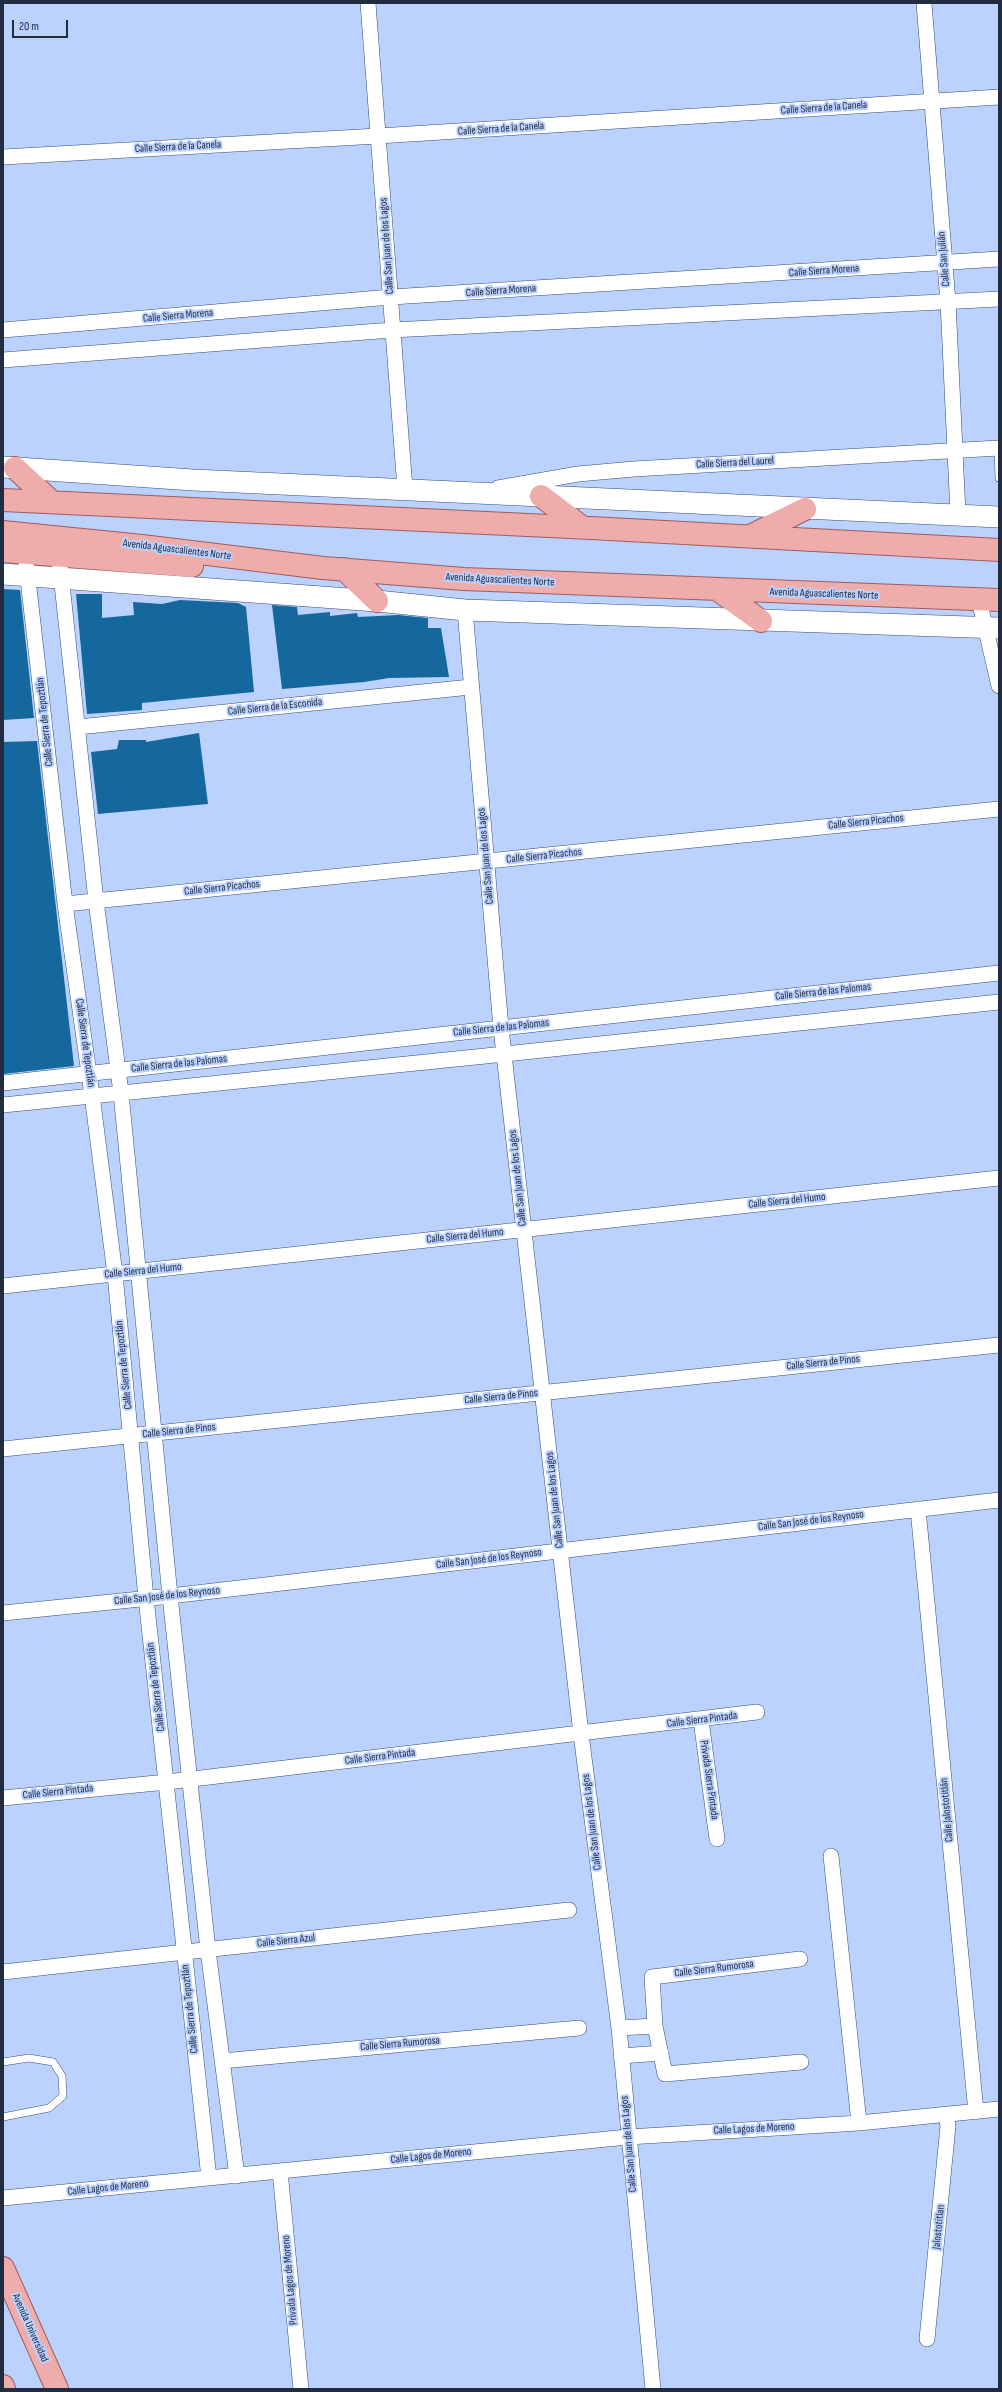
<!DOCTYPE html>
<meta charset="utf-8">
<style>
body{margin:0}
#map{position:relative;width:1002px;height:2392px;overflow:hidden;background:#bbd1fe;font-family:"Sofia Sans Condensed",sans-serif}
canvas{display:block}
.frame{position:absolute;inset:0;border:4px solid #212c41;pointer-events:none}
.scale{position:absolute;left:12px;top:20px;width:56px;height:18px;box-sizing:border-box;border:2px solid #212c41;border-top:0;padding-left:5px;font-size:12px;line-height:14px;white-space:nowrap;color:#212c41;-webkit-text-stroke:3px #bbd1fe;paint-order:stroke}
</style>
<div id="map">
<canvas width="1002" height="2392"></canvas>
<div class="frame"></div>
<div class="scale">20 m</div>
</div>
<script>
const context = document.querySelector('canvas').getContext('2d');
context.lineJoin = 'round';
function fill(path, color) { context.fillStyle = color; context.fill(path, 'evenodd'); }
const poly = rows => new Path2D(rows.map(r => 'M' + r).join(''));
function strokePath(path, color, width, dash) { context.strokeStyle = color; context.lineWidth = width; context.lineCap = dash ? 'butt' : 'round'; context.setLineDash(dash || []); context.stroke(path); }
function write(font, color, halo, rows, align = 'center') {
  context.font = font + ' "Sofia Sans Condensed",sans-serif'; context.lineWidth = 4; context.setLineDash([]); context.textBaseline = 'middle'; context.strokeStyle = halo; context.fillStyle = color; for (const [text, x, y, turn = 0] of rows) {
    context.save(); context.translate(x, y); context.rotate((+turn || 0) * Math.PI / 180); context.textAlign = isNaN(turn) ? turn : align; if (halo) context.strokeText(text, 0, 0); context.fillText(text, 0, 0); context.restore();
  }
}
fill(poly([
 [3,589,20,590,34,718,3,720],
 [76,594,102,594,102,618,134,615,133,602,162,604,180,600,238,603,246,607,254,692,142,703,142,710,87,714],
 [272,605,297,607,298,615,330,612,330,616,357,613,358,617,398,615,428,618,428,628,441,628,449,677,389,678,364,682,282,689],
 [199,733,208,804,98,814,91,752,117,749,119,740,146,740,146,742],
 [37,741,74,1066,3,1074,3,742]
]), '#14689e');
const lane = poly([
 [998,448,999,478],
 [3,2062,29,2058,53,2062,62,2076,63,2096,49,2108,3,2117]
]);
const street = poly([
 [368,3,405,489],
 [924,3,948,302,958,514],
 [3,157,378,136,999,97],
 [3,330,391,297,999,259],
 [3,360,392,330,999,299],
 [498,488,578,474,634,469,999,448],
 [25,553,65,904,92,1095,115,1274,146,1598,209,2178],
 [59,556,96,901,121,1093,170,1596,208,1950,237,2176],
 [979,600,999,686],
 [465,610,501,1028,581,1734,619,2028,653,2389],
 [78,727,471,687],
 [65,904,999,809],
 [3,1083,999,973],
 [3,1105,505,1054,999,1002],
 [3,1286,999,1178],
 [3,1449,999,1345],
 [918,1509,976,2112],
 [3,1613,170,1596,999,1500],
 [701,1720,717,1839],
 [3,1798,167,1782,757,1712],
 [831,1856,859,2123],
 [800,1959,652,1977,655,2026,665,2074,801,2062],
 [3,1972,569,1910],
 [619,2028,655,2026],
 [621,2056,661,2053],
 [222,2061,579,2028],
 [280,2171,301,2389],
 [3,2198,628,2137,859,2123,999,2109],
 [927,2339,948,2126,946,2115]
]);
const secondary = poly([
 [3,467,193,480,999,517],
 [3,574,377,601,465,610,999,628]
]);
const primary = poly([
 [15,468,52,502],
 [541,496,582,527],
 [3,500,591,528,999,550],
 [3,532,142,546,323,568,464,579,999,600],
 [750,536,805,509],
 [3,551,192,566],
 [344,569,377,601],
 [718,590,761,621],
 [3,2268,57,2389],
 [3,2386,4,2389]
]);
strokePath(lane, '#354c7b', 8);
strokePath(street, '#354c7b', 16);
strokePath(secondary, '#354c7b', 22);
strokePath(primary, '#9f5c60', 24);
strokePath(lane, '#fff', 7);
strokePath(street, '#fff', 15);
strokePath(secondary, '#fff', 21);
strokePath(primary, '#eeadaa', 22);
write('11px', '#212c41', '#bbd1fe', [
 ["Calle Sierra de la Canela",824,108,-4],
 ["Calle Sierra de la Canela",501,129,-4],
 ["Calle Sierra de la Canela",178,147,-3],
 ["Calle San Juan de los Lagos",387,246,-94],
 ["Calle San Julián",944,259,-95],
 ["Calle Sierra Morena",824,271,-4],
 ["Calle Sierra Morena",501,291,-4],
 ["Calle Sierra Morena",178,316,-5],
 ["Calle Sierra del Laurel",735,463,-3],
 ["Avenida Aguascalientes Norte",177,550,7],
 ["Avenida Aguascalientes Norte",500,580,3],
 ["Avenida Aguascalientes Norte",824,594,2],
 ["Calle Sierra de la Esconida",275,707,-6],
 ["Calle Sierra de Tepoztlán",45,722,-96],
 ["Calle Sierra Picachos",866,822,-6],
 ["Calle San Juan de los Lagos",486,856,-95],
 ["Calle Sierra Picachos",544,856,-6],
 ["Calle Sierra Picachos",222,888,-6],
 ["Calle Sierra de las Palomas",823,992,-6],
 ["Calle Sierra de las Palomas",501,1028,-6],
 ["Calle Sierra de Tepoztlán",85,1043,82],
 ["Calle Sierra de las Palomas",179,1064,-6],
 ["Calle San Juan de los Lagos",518,1178,-96],
 ["Calle Sierra del Humo",787,1201,-6],
 ["Calle Sierra del Humo",465,1236,-6],
 ["Calle Sierra del Humo",143,1271,-6],
 ["Calle Sierra de Pinos",823,1363,-6],
 ["Calle Sierra de Tepoztlán",124,1365,-96],
 ["Calle Sierra de Pinos",501,1397,-6],
 ["Calle Sierra de Pinos",179,1431,-6],
 ["Calle San Juan de los Lagos",555,1500,-96],
 ["Calle San José de los Reynoso",811,1521,-7],
 ["Calle San José de los Reynoso",489,1559,-7],
 ["Calle San José de los Reynoso",167,1596,-6],
 ["Calle Sierra de Tepoztlán",156,1687,-97],
 ["Calle Sierra Pintada",702,1720,-7],
 ["Calle Sierra Pintada",380,1757,-7],
 ["Privada Sierra Pintada",709,1780,82],
 ["Calle Sierra Pintada",58,1792,-6],
 ["Calle Jalostotitlán",947,1810,-95],
 ["Calle San Juan de los Lagos",592,1822,-97],
 ["Calle Sierra Azul",286,1941,-6],
 ["Calle Sierra Rumorosa",714,1969,-7],
 ["Calle Sierra de Tepoztlán",190,2009,-96],
 ["Calle Sierra Rumorosa",400,2044,-5],
 ["Calle Lagos de Moreno",754,2129,-3],
 ["Calle San Juan de los Lagos",629,2144,-95],
 ["Calle Lagos de Moreno",431,2156,-6],
 ["Calle Lagos de Moreno",108,2188,-6],
 ["Jalostotitlan",939,2227,-84],
 ["Privada Lagos de Moreno",290,2280,-95],
 ["Avenida Universidad",30,2328,66]
]);
</script>
